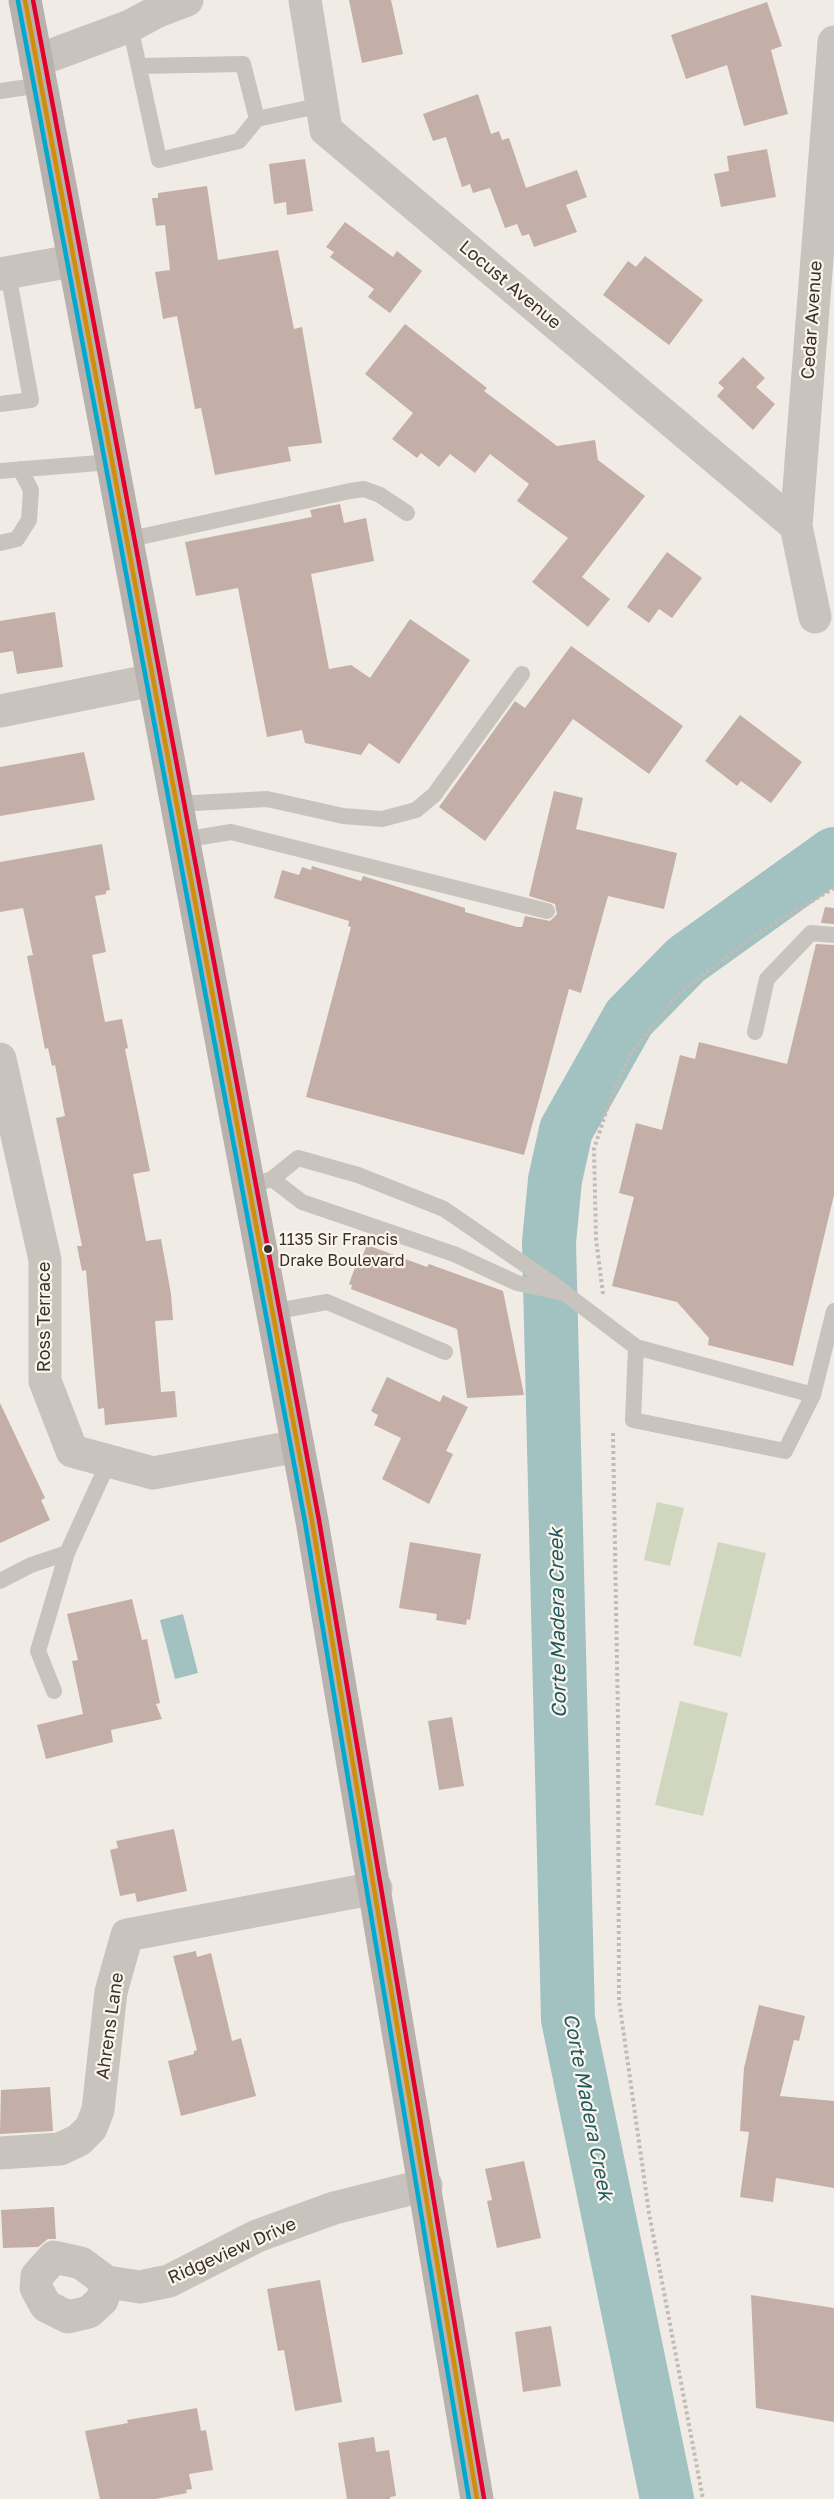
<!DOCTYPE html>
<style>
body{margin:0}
canvas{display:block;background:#f0ebe5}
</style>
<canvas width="834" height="2499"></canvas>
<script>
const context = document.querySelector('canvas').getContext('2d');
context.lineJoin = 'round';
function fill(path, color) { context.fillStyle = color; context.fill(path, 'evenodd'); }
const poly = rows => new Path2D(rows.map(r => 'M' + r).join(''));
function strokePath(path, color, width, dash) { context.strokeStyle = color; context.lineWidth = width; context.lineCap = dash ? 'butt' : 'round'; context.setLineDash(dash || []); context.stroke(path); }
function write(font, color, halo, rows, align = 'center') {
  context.font = font + ' "Golos Text",sans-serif'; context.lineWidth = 4.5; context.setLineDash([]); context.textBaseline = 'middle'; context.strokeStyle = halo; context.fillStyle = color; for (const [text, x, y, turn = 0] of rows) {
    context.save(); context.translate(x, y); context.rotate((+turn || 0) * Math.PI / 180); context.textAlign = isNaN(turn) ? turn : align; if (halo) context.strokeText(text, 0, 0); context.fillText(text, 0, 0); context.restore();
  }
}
fill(poly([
 [657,1502,684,1508,670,1566,644,1560],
 [718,1542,766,1553,741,1657,693,1645],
 [680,1701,728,1713,703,1816,655,1805]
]), '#d1d6bf');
fill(poly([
 [183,1614,198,1673,175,1679,160,1620]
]), '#a1c2c1');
strokePath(poly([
 [667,2499,568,2019,549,1242,555,1180,566,1130,629,1018,686,960,834,854]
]), '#a1c2c1', 54);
fill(poly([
 [349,0,391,0,403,54,362,63],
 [767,2,782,46,771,50,788,114,744,126,727,65,686,79,671,35],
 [478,94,491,134,499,131,502,140,509,138,526,188,577,170,587,197,566,205,577,232,534,247,529,234,522,236,517,224,505,228,490,188,473,193,470,184,462,187,446,137,433,141,423,114],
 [767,149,776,197,721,207,714,174,729,171,727,156],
 [305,159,313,211,287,215,286,202,274,204,269,164],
 [207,186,218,260,278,250,294,329,302,327,322,443,288,447,291,461,215,475,201,408,195,409,177,316,163,319,155,272,170,270,165,225,156,226,152,198,158,198,158,193],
 [345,222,393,257,397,251,422,271,390,313,368,297,374,289,330,257,334,252,326,247],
 [645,256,703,300,669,345,603,295,628,261,636,267],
 [405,324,487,388,484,391,557,446,595,440,598,460,645,496,582,577,610,599,588,627,532,582,568,538,517,501,529,484,490,454,475,473,450,454,439,467,421,453,417,458,392,439,413,413,365,374],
 [743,357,765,378,756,387,775,404,753,430,717,396,724,388,718,383],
 [340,504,344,523,366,518,374,561,311,574,329,669,351,665,370,678,410,619,470,660,399,764,369,743,361,755,305,743,302,730,267,737,238,588,196,596,185,542,312,517,310,510],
 [667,552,702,578,672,618,659,609,649,623,627,607],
 [55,612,63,667,17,674,13,651,0,653,0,621],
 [571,646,683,726,649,774,573,719,485,841,439,807,515,701,525,708],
 [740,715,802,762,771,803,741,781,737,786,705,761],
 [84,752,95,800,0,816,0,767],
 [554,791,583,798,576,829,677,853,664,909,608,896,581,993,569,989,524,1155,306,1097,351,927,348,926,349,921,274,898,282,870,299,875,302,867,311,870,312,866,361,881,363,876,465,908,465,912,517,927,522,927,525,916,550,921,557,914,555,904,529,896],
 [102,844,110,890,106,891,106,894,95,896,106,952,92,955,105,1022,122,1019,128,1048,125,1049,150,1171,133,1174,146,1241,161,1239,171,1294,173,1320,155,1321,161,1392,175,1391,177,1417,105,1425,104,1408,98,1409,86,1270,82,1271,77,1246,82,1246,56,1118,65,1116,55,1065,52,1066,48,1048,45,1049,27,956,33,955,23,908,0,912,0,862],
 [825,907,834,908,834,924,821,923],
 [816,944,834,945,834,1195,793,1366,708,1345,709,1338,677,1302,612,1286,634,1197,619,1193,636,1123,662,1130,680,1055,695,1059,699,1042,787,1064],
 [367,1245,427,1267,429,1264,503,1291,524,1395,467,1398,457,1329,351,1289,352,1285,349,1284,358,1259,361,1260],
 [387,1377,440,1402,443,1395,468,1407,446,1451,453,1454,429,1504,382,1479,401,1438,374,1425,378,1415,371,1411],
 [0,1403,45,1498,41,1500,50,1520,0,1543],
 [410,1542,481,1554,470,1620,467,1619,466,1625,436,1620,437,1614,399,1608],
 [132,1599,142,1640,147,1639,160,1703,156,1704,162,1719,111,1730,113,1742,46,1759,37,1725,83,1714,72,1661,78,1660,67,1614],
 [452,1717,464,1786,439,1790,428,1721],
 [174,1829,187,1891,137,1902,135,1893,120,1896,110,1850,118,1848,116,1841],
 [196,1951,197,1957,211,1953,232,2041,241,2038,256,2096,181,2116,168,2061,194,2054,194,2051,197,2050,173,1956],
 [759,2005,805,2016,799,2041,794,2040,780,2096,834,2101,834,2188,776,2178,773,2202,740,2197,749,2132,740,2131,744,2068],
 [50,2087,53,2131,0,2134,1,2090],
 [524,2161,541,2238,497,2248,487,2201,492,2200,485,2169],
 [54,2207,56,2239,48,2239,38,2247,3,2248,1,2210],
 [320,2280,342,2402,295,2411,284,2350,278,2351,267,2289],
 [751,2295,834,2308,834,2422,756,2408],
 [551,2326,561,2386,523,2392,515,2332],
 [197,2408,201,2431,206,2430,213,2470,189,2474,192,2489,186,2490,187,2493,155,2499,100,2499,85,2431,128,2423,127,2420],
 [374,2437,376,2452,389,2450,396,2496,390,2497,390,2499,347,2499,338,2443]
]), '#c3afa7');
strokePath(poly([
 [603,1294,596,1239,594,1149,610,1100,630,1055,679,993,757,934,834,888],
 [613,1433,618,1719,619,2000,649,2213,703,2499]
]), '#c2bbb6', 4, [3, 3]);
strokePath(poly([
 [130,26,159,160,239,141,257,119,322,105],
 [139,66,243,64,257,119],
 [0,91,41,85],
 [0,404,31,400,8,273],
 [0,471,111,462],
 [126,540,350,491,364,489,380,495,407,513],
 [0,543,17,539,29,520,31,490,20,469],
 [177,804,267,799,343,816,382,819,416,810,434,795,522,674],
 [183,840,231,832,547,911],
 [755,1032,767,979,811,933,834,935],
 [272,1179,302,1202,454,1254,517,1283,560,1292],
 [247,1187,272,1179,298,1158,358,1175,444,1209,550,1282,636,1347,813,1395],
 [271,1312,327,1302,445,1352],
 [636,1347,633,1420,785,1451,813,1395,834,1311],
 [0,1581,31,1565,67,1553,109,1461],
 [54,1691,38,1651,67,1553]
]), '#c9c3be', 16);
strokePath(poly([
 [305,0,326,130,796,526],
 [36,61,130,26,158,11,187,0],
 [0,274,72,261],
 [815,617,796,526,834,42],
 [0,711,153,680],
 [0,1059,45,1260,45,1381,72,1451,153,1473,298,1446],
 [0,2153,60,2149,79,2140,91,2128,98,2110,111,1992,127,1935,376,1888],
 [107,2282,102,2300,89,2312,68,2317,46,2306,36,2288,37,2276,54,2257,81,2263,107,2282,140,2287,169,2281,257,2236,334,2208,426,2185]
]), '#c9c3be', 33);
strokePath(poly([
 [25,0,312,1521,477,2499]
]), '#b8b1ad', 33);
strokePath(poly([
 [25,0,312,1521,477,2499]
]), '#d18e09', 4.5);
strokePath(poly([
 [18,1,305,1522,469,2499]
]), '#00a9ce', 4.5);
strokePath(poly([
 [33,0,319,1520,484,2498]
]), '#e4002b', 4.5);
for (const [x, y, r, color] of [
 [268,1249,5,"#3b302b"]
]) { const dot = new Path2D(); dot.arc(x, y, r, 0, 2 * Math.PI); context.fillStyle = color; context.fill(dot); strokePath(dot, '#fbf5ee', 2); }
write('16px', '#3b302b', '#fbf5ee', [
 ["1135 Sir Francis",279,1240],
 ["Drake Boulevard",279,1261]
], 'left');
write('18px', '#3b302b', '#fbf5ee', [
 ["Locust Avenue",510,285,40],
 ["Cedar Avenue",812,320,-86],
 ["Ross Terrace",44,1317,-90],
 ["Ahrens Lane",110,2026,-82],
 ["Ridgeview Drive",232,2251,-24]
]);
write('italic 20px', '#1f5a5e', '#fbf5ee', [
 ["Corte Madera Creek",558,1623,-91],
 ["Corte Madera Creek",588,2107,79]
]);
</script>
